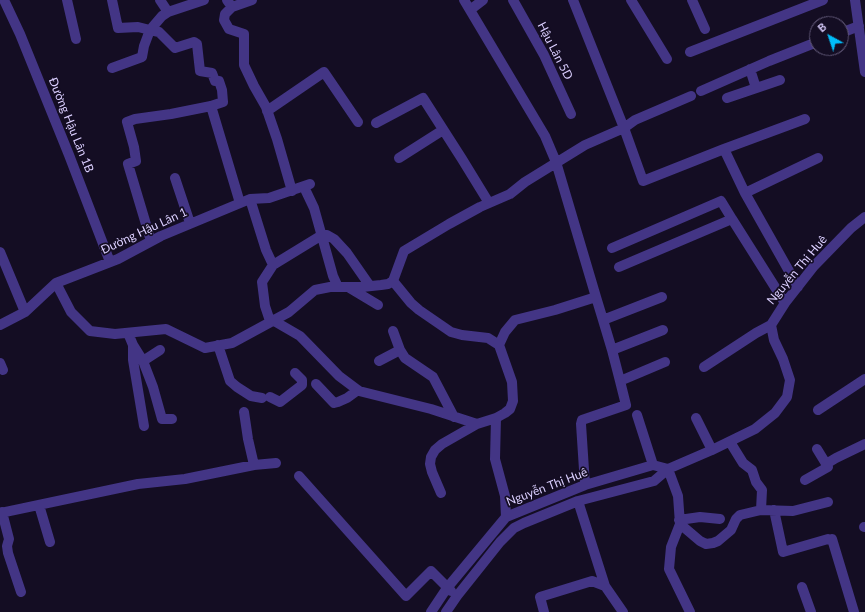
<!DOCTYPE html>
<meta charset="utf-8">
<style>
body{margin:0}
#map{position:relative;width:865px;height:612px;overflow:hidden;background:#140d23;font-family:Lato,sans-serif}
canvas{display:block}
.north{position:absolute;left:809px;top:16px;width:40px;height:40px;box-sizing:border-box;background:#140d23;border:1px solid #645b7b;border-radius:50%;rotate:320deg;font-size:11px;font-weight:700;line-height:16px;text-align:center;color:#dbcfff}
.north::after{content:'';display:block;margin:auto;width:14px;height:18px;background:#00bdfa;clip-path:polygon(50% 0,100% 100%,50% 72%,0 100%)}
</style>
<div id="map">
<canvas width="865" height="612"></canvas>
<div class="north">B</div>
</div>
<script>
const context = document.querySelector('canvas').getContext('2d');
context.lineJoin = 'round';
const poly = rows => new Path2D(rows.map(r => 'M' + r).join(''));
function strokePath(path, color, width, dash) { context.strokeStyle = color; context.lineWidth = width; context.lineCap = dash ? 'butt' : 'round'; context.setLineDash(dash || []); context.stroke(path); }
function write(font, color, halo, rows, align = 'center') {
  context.font = font + ' Lato,sans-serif'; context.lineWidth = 3.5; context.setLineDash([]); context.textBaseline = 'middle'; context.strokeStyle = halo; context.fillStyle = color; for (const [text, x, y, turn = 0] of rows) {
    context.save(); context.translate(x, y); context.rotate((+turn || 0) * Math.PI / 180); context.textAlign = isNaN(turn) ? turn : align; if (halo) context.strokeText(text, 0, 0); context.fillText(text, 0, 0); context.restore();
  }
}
strokePath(poly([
 [4,0,20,34,69,155,110,262],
 [67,0,76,39],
 [112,0,118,28,138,27,150,30,162,16,168,12,204,0],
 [160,0,168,12],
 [227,0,232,7,252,0],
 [464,0,545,136,556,162,596,297],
 [513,0,544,55,571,114],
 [573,0,624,128,635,120,691,96],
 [631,0,667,59],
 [692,0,705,29],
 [855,0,865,72],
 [232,7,225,14,224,20,229,29,244,34,244,65,254,86,266,107,277,139,292,191],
 [470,10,483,0],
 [841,33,859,26],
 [690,52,823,0],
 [112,68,142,57,144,46,150,30,159,32,175,48,194,42,197,44,200,71,212,73,215,81,219,81,222,90,223,102,211,106,171,114,135,119,127,122,134,147,136,161,128,164,151,241],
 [750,69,756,88],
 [701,91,769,61,817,42],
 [727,98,780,80],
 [211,106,240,203],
 [267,111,324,72,358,122],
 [376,123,423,98,462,159,489,203],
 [724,149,805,119],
 [399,158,443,130],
 [175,178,190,223],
 [304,187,314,208,333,276,338,287],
 [745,193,818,158],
 [250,199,266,250,273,265,322,235,327,235,334,239,347,253,370,286],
 [612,248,721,201,732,219],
 [0,252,25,312],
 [273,265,262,282,265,306,269,318,300,336,339,376,359,391,431,409,477,424,496,418,505,413,510,409,513,401,512,382,499,345,505,332,515,320,555,310,596,297,603,320,662,297],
 [619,267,732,219,785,303],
 [393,281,404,251,449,224,480,207,510,194,525,182,585,145,624,128,643,181,724,149,745,193,798,287],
 [56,283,71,312,90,331,115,334,166,329,205,348,232,343,289,312,315,290,330,287,362,287,381,285,388,284,393,281,411,303,419,310,451,332,462,335,488,338,499,345],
 [348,287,378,305],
 [603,320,612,350,663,330],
 [0,325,25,312,56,283,118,259,161,236,250,199,269,198,310,184],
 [393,331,400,350,405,358,433,377,454,417],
 [128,333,133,345,143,361,153,387,162,419,172,419],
 [133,345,133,360,144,426],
 [218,345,230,381,237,387,251,396,262,398],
 [612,350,620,381],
 [143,361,160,350],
 [379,361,400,350],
 [0,363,3,370],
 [704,367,756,333,771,325],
 [316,384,334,403,338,402,347,398,358,390],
 [270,397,280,402,302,385,302,380,295,373],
 [818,410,865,379],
 [244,412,248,439,254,465],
 [637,415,653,465],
 [496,418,495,459,505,496,506,517],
 [696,418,712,450],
 [730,442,743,463,752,470,756,482,762,490,761,510],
 [826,464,836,458,865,444],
 [668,469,678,496,680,524,671,547,669,569,690,612],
 [299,476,406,596,431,571,451,591],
 [805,480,828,467,817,449],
 [585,485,581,424,582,420,626,405,620,381,665,362],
 [441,493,432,472,430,464,431,457,435,450,442,444,477,424],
 [578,501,605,586],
 [39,505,50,542],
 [774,510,783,552,828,539],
 [2,512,9,539,7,546,8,553,21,592],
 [0,513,138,484,185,479,254,465,276,463],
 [679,520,700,517,720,519],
 [680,524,700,541,706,544,713,543,718,541,731,530,736,519,740,515,761,510,793,511,828,502],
 [864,527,865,527],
 [832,539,854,612],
 [802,587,811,612],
 [431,612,447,588,506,517,585,485,653,465,668,469],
 [446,612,457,596,500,542,514,528,524,523,578,501,654,481,668,469,712,450,755,429,775,413,787,397,790,380,783,359,774,340,771,325,785,303,814,266,851,228,865,217],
 [544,612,540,597,592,581,605,586,623,612]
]), '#433585', 10);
write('12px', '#dbcfff', '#140d23', [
 ["Hậu Lân 5D",555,51,63],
 ["Đường Hậu Lân 1B",71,125,68],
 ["Đường Hậu Lân 1",144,231,-25],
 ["Nguyễn Thị Huê",797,270,-50],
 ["Nguyễn Thị Huê",547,487,-21]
]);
</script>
